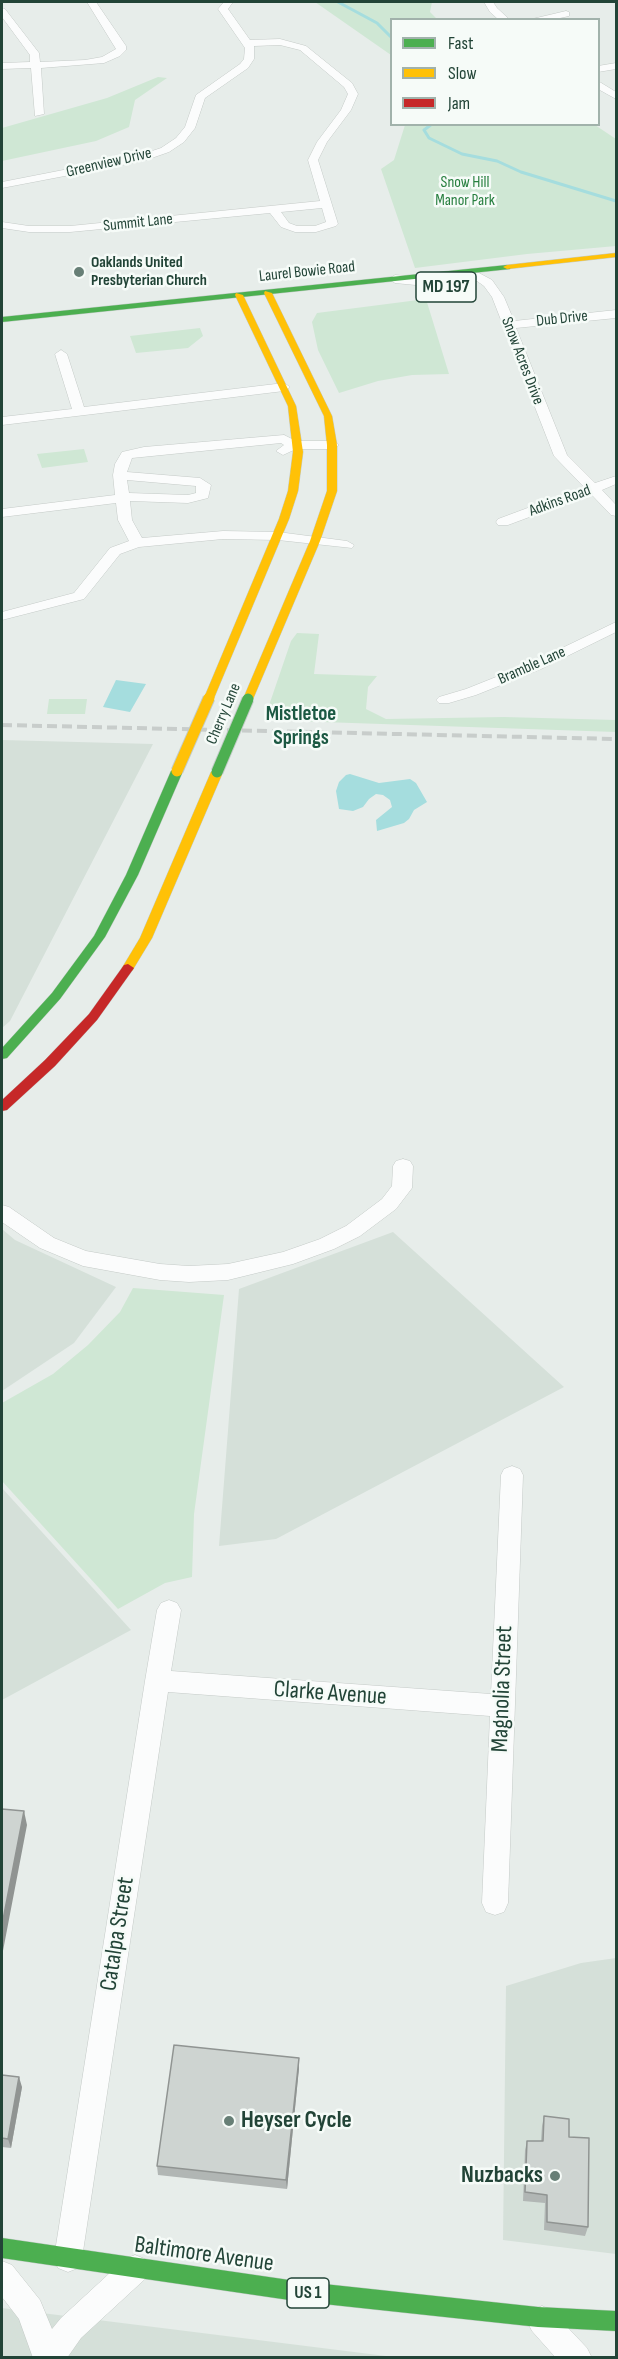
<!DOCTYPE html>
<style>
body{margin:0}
#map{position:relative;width:618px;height:2359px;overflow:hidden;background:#e7edea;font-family:"Sofia Sans Condensed",sans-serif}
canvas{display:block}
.frame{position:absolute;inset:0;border:3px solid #224437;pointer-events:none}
.legend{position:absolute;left:390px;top:18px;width:210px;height:108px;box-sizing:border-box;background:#f6fbf8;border:2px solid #a1b2ab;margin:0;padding:8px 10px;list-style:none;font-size:18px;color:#224437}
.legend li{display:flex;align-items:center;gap:12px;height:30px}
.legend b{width:30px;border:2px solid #a1b2ab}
</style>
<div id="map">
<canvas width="618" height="2359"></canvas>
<div class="frame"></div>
<ul class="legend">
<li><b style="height:8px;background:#4caf50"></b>Fast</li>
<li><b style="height:8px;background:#ffc107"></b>Slow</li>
<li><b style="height:8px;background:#c62828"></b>Jam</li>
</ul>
</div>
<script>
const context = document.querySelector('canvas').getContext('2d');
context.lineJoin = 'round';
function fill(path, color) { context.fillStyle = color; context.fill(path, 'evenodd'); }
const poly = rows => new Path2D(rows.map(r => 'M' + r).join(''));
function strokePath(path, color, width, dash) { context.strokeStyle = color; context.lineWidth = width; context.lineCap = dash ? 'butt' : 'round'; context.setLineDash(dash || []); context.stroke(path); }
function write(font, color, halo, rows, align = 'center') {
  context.font = font + ' "Sofia Sans Condensed",sans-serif'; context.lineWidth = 5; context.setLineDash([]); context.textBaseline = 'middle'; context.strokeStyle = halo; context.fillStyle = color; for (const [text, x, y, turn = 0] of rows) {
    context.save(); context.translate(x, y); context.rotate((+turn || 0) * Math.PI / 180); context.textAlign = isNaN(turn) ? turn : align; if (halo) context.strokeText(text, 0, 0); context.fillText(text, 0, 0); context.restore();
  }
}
fill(poly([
 [2,740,153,744,10,1021,2,1028],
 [2,1229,15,1240,116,1287,74,1343,2,1391],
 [393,1232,564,1387,276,1539,219,1546,239,1289],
 [2,1488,131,1630,2,1700],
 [616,1958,616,2254,503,2240,506,1986,581,1963],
 [2,2308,394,2357,2,2357]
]), '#d5e0d9');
fill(poly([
 [315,2,432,2,430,12,437,19,392,20,391,55],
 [158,77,167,78,135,100,129,127,96,141,2,161,2,128,107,98],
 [405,125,595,125,616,139,616,246,527,254,415,268,381,169,394,160],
 [426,299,449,374,412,375,378,381,339,393,318,350,312,322,317,313],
 [200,328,203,336,188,348,136,353,130,336],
 [84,449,88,462,42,468,37,454],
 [297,633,319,634,314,674,377,676,368,687,366,709,386,719,504,717,616,720,616,732,264,720,291,641],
 [49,699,87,699,85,714,47,714],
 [133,1288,224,1295,194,1514,192,1577,165,1583,118,1609,2,1481,2,1403,53,1374,88,1345,120,1312]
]), '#cfe7d4');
fill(poly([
 [116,680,146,684,130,712,103,707],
 [350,774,379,783,410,779,416,783,427,802,414,810,409,819,404,823,377,831,376,820,392,807,390,800,383,795,376,794,369,799,363,807,353,811,339,809,336,791,339,782,346,775]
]), '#a5ddde');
strokePath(poly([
 [338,2,377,23,392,38],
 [432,124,424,130,429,138,462,154,497,161,521,172,616,201]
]), '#a5ddde', 3);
const street = poly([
 [87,2,96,2,126,46,126,50,120,56,104,63,41,68,44,114,35,116,31,68,2,69,2,63,30,62,30,55,2,17,2,8,5,9,39,53,40,62,85,60,102,57,116,49,87,2],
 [224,2,233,2,228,9,250,40,280,39,306,46,352,83,358,94,351,110,327,142,318,160,338,224,336,226,316,232,295,232,281,227,270,213,70,232,29,232,2,228,2,222,29,226,70,226,320,201,308,160,317,142,341,110,348,94,344,87,300,50,280,45,254,46,254,59,248,68,205,98,195,128,184,142,169,152,143,161,2,188,2,182,140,155,161,148,176,138,185,127,196,95,240,64,244,59,245,48,218,9,224,2],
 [322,208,326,222,315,226,297,226,289,223,281,212,322,208],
 [484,2,493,2,497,8,510,20,499,20,490,12,484,2],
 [566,11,569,12,569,16,551,20,528,20,566,11],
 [616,63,616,69,598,72,598,66,616,63],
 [598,81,616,92,616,99,598,89,598,81],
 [479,273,492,280,504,297,514,321,616,310,616,318,516,328,567,455,595,483,616,476,616,484,602,490,616,505,616,516,611,515,591,494,508,525,498,525,496,522,498,519,584,487,554,456,492,297,484,286,477,281,426,286,395,283,389,279,395,275,426,278,479,273],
 [61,350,67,354,84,407,284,383,290,387,284,391,2,425,2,417,72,409,55,354,61,350],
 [284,435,296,441,332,441,339,445,332,449,296,449,283,455,276,451,284,445,281,443,132,458,127,472,200,478,211,485,208,498,188,503,130,501,132,520,142,538,223,531,278,532,347,541,354,545,352,548,278,540,223,539,139,547,120,554,84,599,2,620,2,612,74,593,110,548,129,541,118,520,116,503,2,517,2,509,115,495,113,475,115,464,122,452,144,447,284,435],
 [127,480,196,486,196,493,188,495,129,493,127,480],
 [616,622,616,632,541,669,476,695,449,703,439,703,436,700,439,697,466,689,531,663,616,622],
 [403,1159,410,1161,413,1166,412,1188,396,1209,360,1236,334,1249,293,1264,228,1280,189,1282,160,1280,83,1266,40,1248,2,1222,2,1205,9,1207,54,1238,86,1251,160,1264,189,1266,228,1264,283,1252,320,1239,346,1226,382,1199,392,1186,393,1166,396,1161,403,1159],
 [512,1466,520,1469,523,1475,508,1903,504,1912,495,1915,486,1912,482,1903,490,1716,168,1692,82,2258,78,2268,68,2272,58,2268,54,2258,145,1681,157,1610,161,1603,169,1600,177,1603,181,1610,171,1671,491,1694,501,1475,504,1469,512,1466],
 [135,2255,145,2259,149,2269,145,2279,81,2338,67,2358,33,2358,19,2319,2,2297,2,2261,12,2265,40,2300,52,2329,61,2318,125,2259,135,2255],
 [542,2306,552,2311,587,2348,592,2358,556,2358,532,2331,527,2321,532,2311,542,2306]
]);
const fast = poly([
 [507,265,511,267,510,269,2,322,2,317,507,265],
 [177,768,183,771,138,875,105,937,60,999,7,1058,2,1059,2,1048,52,993,94,936,126,875,171,771,177,768],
 [2,2238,296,2281,538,2307,616,2311,616,2331,538,2327,296,2301,2,2258,2,2238]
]);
const slow = poly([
 [616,253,616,257,507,269,503,267,507,265,616,253],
 [265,291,272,293,332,416,337,445,337,491,320,541,253,699,248,702,243,699,310,541,327,491,327,445,324,416,264,293,265,291],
 [236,293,243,295,296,406,303,452,298,491,289,519,214,698,209,701,204,698,279,519,288,491,293,452,288,406,235,295,236,293],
 [217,769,223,772,152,938,132,971,124,971,122,968,140,938,211,772,217,769]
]);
const jam = poly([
 [128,964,134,968,97,1020,55,1066,7,1110,2,1111,2,1100,45,1060,89,1014,124,965,128,964]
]);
strokePath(street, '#c4cac7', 1);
strokePath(fast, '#c2cbc7', 1);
strokePath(slow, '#c2cbc7', 1);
strokePath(jam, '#c2cbc7', 1);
fill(street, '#fbfcfc');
fill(fast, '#4caf50');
fill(slow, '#ffc107');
fill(jam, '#c62828');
strokePath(poly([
 [2,725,616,739]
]), '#c8cdcb', 4, [10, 5]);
const fastBridge = poly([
 [217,772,248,699]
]);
const slowBridge = poly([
 [177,771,209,698]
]);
strokePath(fastBridge, '#c2cbc7', 13, []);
strokePath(slowBridge, '#c2cbc7', 13, []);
strokePath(fastBridge, '#4caf50', 11);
strokePath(slowBridge, '#ffc107', 11);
fill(poly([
 [299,2058,299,2068,287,2189,158,2175,157,2166],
 [2,2075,22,2087,11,2148,2,2147],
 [544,2116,569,2137,588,2227,585,2236,544,2230,545,2203,523,2201,525,2150,527,2141,541,2141,542,2126]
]), '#b1b6b4');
fill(poly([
 [24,1811,27,1825,2,1956,2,1925],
 [299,2058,299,2068,287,2189,286,2180],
 [19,2077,22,2087,11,2148,8,2139]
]), '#909492');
const building = poly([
 [2,1809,24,1811,2,1925,2,1809],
 [174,2045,299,2058,286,2180,157,2166,174,2045],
 [2,2075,19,2077,8,2139,2,2138,2,2075],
 [544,2116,569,2119,569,2137,589,2138,588,2227,547,2222,547,2195,525,2192,527,2141,543,2141,544,2116]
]);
fill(building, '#ced4d1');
strokePath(building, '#909492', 1.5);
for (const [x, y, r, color] of [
 [79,272,6,"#677f76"],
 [229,2121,6,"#677f76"],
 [555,2176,6,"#677f76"]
]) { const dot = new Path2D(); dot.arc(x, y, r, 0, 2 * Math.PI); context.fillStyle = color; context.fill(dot); strokePath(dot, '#f6fbf8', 2); }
write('16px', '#224437', '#f6fbf8', [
 ["Greenview Drive",109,163,-13],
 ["Summit Lane",138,223,-6],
 ["Laurel Bowie Road",307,272,-6],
 ["Dub Drive",562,319,-6],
 ["Snow Acres Drive",522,361,69],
 ["Adkins Road",560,501,-20],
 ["Bramble Lane",532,666,-24],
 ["Cherry Lane",224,714,-67]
]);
write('16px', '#277f3f', '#f6fbf8', [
 ["Snow Hill",465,183],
 ["Manor Park",465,201]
]);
write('bold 16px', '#224437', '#f6fbf8', [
 ["Oaklands United",91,263],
 ["Presbyterian Church",91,281]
], 'left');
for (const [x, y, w] of [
 [446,287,60],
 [308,2293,42]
]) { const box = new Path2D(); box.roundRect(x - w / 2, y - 15, w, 30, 4.5); context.fillStyle = '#f6fbf8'; context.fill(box); strokePath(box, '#224437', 1.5); }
write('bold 18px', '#224437', null, [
 ["MD 197",446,287],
 ["US 1",308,2293]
]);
write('bold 21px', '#1b5842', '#f6fbf8', [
 ["Mistletoe",301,715],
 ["Springs",301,739]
]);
write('24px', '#224437', '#f6fbf8', [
 ["Magnolia Street",503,1689,-88],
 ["Clarke Avenue",330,1694,4],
 ["Catalpa Street",118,1934,-81],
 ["Baltimore Avenue",204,2255,8]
]);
write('bold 24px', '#224437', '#f6fbf8', [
 ["Heyser Cycle",241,2121],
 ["Nuzbacks",543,2176,"right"]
], 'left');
</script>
